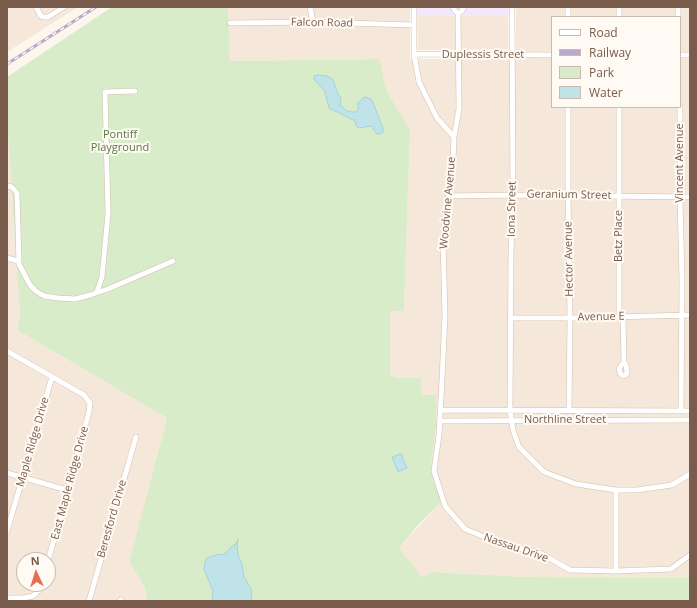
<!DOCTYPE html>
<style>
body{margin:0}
#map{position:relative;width:697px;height:608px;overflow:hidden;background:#fdf6ec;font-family:"Open Sans",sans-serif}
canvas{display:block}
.frame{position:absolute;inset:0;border:8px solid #7a5c4d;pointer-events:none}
.legend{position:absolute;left:551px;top:16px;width:130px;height:92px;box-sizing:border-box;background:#fffaf3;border:1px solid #cabbb1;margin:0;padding:5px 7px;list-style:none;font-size:12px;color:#7a5c4d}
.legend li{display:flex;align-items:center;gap:8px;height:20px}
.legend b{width:20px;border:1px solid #cabbb1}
.north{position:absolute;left:16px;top:552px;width:40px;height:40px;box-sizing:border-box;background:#fffaf3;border:1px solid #cabbb1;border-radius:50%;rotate:356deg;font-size:11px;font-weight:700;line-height:16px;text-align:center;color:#7a5c4d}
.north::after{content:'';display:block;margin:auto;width:14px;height:18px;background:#e76f51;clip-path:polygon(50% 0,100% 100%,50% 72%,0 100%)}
</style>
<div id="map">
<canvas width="697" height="608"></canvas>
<div class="frame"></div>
<ul class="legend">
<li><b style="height:5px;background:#fff"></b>Road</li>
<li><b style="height:5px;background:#b9a8c9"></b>Railway</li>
<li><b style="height:11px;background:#d8ecc9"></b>Park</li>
<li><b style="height:11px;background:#bfe3e8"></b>Water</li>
</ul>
<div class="north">N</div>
</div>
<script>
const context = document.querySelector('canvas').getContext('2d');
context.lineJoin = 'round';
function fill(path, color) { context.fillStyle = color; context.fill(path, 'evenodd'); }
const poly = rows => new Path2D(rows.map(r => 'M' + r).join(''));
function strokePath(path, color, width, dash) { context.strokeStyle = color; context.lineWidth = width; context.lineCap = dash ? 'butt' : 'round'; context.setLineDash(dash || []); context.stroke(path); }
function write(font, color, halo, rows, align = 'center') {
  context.font = font + ' "Open Sans",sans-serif'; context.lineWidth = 4; context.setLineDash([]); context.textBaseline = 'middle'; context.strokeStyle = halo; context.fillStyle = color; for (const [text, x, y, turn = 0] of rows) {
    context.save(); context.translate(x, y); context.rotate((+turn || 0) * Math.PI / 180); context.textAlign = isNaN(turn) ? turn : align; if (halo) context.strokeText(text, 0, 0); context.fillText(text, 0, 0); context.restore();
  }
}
fill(poly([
 [7,7,78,7,7,52],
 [228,7,410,7,410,59,516,59,516,7,690,7,690,578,525,577,433,572,422,577,399,548,442,501,435,484,431,465,436,426,436,395,421,395,421,378,397,378,390,375,390,311,404,311,410,130,386,90,380,59,230,61],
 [552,17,680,17,680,107,552,107],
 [508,15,508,49,418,50,417,16],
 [7,73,20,317,17,330,167,418,129,562,145,587,147,601,7,601],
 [24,560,48,560,48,584,24,584]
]), '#f5e8da');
fill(poly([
 [417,7,510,7,508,15,417,16]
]), '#f3e8fa');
fill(poly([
 [112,7,228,7,230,61,380,59,386,90,410,130,404,311,390,311,390,375,397,378,421,378,421,395,436,395,436,426,431,465,435,484,442,501,418,525,399,548,422,577,433,572,525,577,690,578,690,601,147,601,145,587,129,562,167,418,17,330,20,316,7,116,7,77]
]), '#d8ecc9');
const water = poly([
 [317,75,327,76,331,78,333,80,338,94,341,98,340,105,347,111,353,112,356,112,358,110,358,103,363,98,366,97,372,100,383,128,383,133,377,134,371,126,359,128,356,126,355,121,329,108,325,92,314,79,314,76,317,75],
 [401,454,407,468,398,472,392,457,401,454],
 [238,539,237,544,238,555,242,564,244,577,252,590,251,601,212,601,213,591,204,569,205,562,207,558,216,555,225,554,231,547,236,544,238,539]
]);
fill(water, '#bfe3e8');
strokePath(water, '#a5d3da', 1);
const minor = poly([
 [36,7,41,16,43,17,48,17,64,7],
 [310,7,313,22],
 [414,7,414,54,419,82,437,118,454,137,453,161,443,241,445,316,442,380,439,435,434,471,445,506,465,529,499,543,542,554,570,570,616,571,671,569,690,555],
 [453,7,455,11,458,13],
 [512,7,513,195,511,252,510,410,513,430,519,447,544,472,576,484,616,490,637,490,672,485,690,474],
 [678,7,678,17],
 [458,13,461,12,464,7],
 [568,17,568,7],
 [619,17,619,7],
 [230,23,313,22,414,25],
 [414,54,552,55],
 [680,55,690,55],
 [568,107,568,196,570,318,569,410],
 [619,107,619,317],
 [680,107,680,197,682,282,681,411],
 [454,137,459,109,458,13],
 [7,186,12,187,17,193,19,264,30,285,36,291,44,296,58,298,75,299,90,295,108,289,173,261],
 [448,196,513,195,690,197],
 [7,258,18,261],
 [97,292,102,277,108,214,105,92,135,91],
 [623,317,624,363,622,364,619,369,620,373,623,376,626,375,627,372,626,365,624,363],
 [511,318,570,318,690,315],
 [7,351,84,395,90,403,89,412,48,561],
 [441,410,690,411],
 [440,421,690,420],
 [7,473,67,490],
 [616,490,616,571],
 [7,531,52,377],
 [7,598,23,598,33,596,39,590,42,584],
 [89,601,136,437],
 [120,601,121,600]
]);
strokePath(minor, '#d1beb0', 6);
strokePath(minor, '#fff', 5);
const rail = poly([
 [7,64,96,7]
]);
strokePath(rail, '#b9a8c9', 3);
strokePath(rail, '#fffaf3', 1.5, [4.5]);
write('11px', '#7a5c4d', '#fffaf3', [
 ["Falcon Road",322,23,1],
 ["Duplessis Street",483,55],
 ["Vincent Avenue",680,163,-90],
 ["Geranium Street",569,195,1],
 ["Woodvine Avenue",448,203,-85],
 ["Iona Street",512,209,-89],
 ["Betz Place",619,236,-90],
 ["Hector Avenue",569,259,-91],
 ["Avenue E",601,317,-1],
 ["Northline Street",565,420],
 ["Maple Ridge Drive",33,442,-74],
 ["East Maple Ridge Drive",70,483,-75],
 ["Beresford Drive",112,519,-74],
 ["Nassau Drive",516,548,19]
]);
write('11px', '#537a41', '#fffaf3', [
 ["Pontiff",120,135],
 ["Playground",120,148]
]);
</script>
